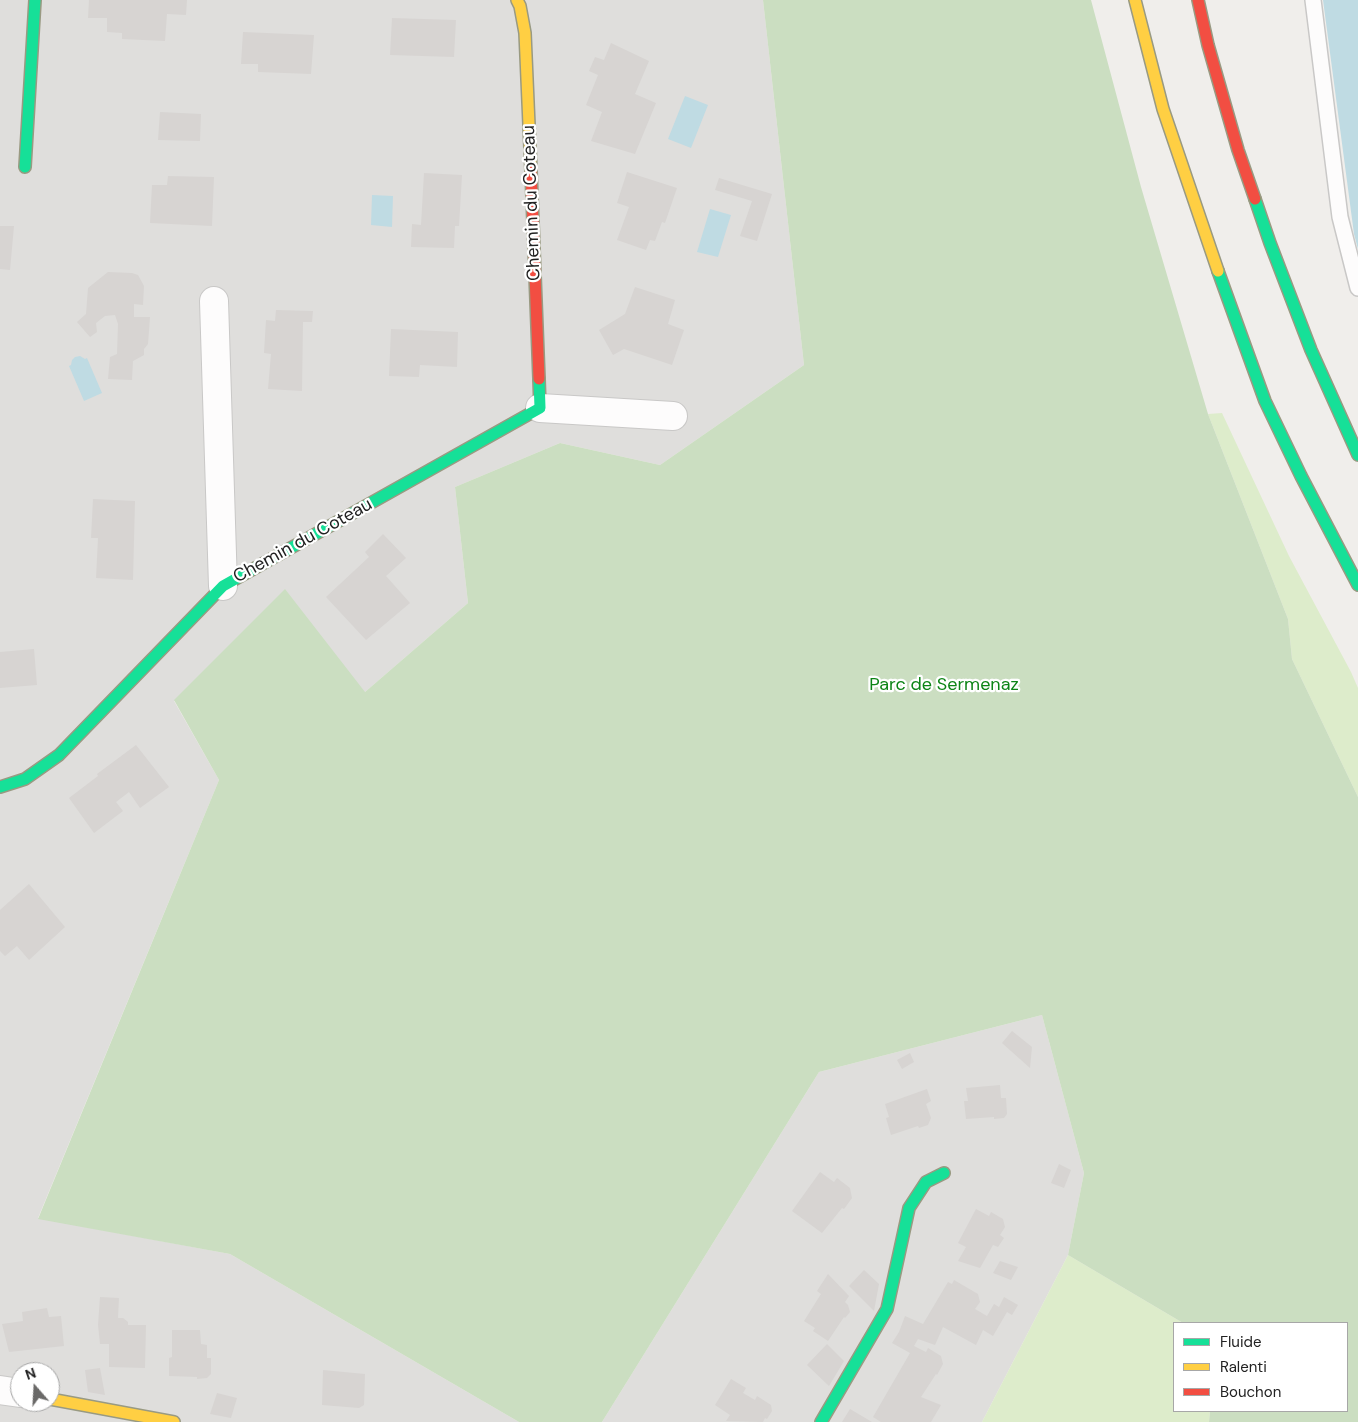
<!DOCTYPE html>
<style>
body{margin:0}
#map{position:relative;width:1358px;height:1422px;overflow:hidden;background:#f0eeeb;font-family:"DM Sans",sans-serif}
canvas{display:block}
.legend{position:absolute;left:1173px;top:1322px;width:175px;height:90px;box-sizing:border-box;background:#fff;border:1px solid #a7a7a7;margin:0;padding:6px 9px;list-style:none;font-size:15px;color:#222}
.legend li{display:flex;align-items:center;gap:10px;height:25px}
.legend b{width:25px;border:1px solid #a7a7a7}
.north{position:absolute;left:10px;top:1362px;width:50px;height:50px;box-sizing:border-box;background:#fff;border:1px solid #a7a7a7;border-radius:50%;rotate:341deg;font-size:14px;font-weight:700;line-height:20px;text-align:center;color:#222}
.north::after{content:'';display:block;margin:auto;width:18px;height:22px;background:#6a6968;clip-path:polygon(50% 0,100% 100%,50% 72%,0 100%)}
</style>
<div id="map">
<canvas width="1358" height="1422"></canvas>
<ul class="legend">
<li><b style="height:6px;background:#16e098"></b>Fluide</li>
<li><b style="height:6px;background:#ffcf43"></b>Ralenti</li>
<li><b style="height:6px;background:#f24e42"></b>Bouchon</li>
</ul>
<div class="north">N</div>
</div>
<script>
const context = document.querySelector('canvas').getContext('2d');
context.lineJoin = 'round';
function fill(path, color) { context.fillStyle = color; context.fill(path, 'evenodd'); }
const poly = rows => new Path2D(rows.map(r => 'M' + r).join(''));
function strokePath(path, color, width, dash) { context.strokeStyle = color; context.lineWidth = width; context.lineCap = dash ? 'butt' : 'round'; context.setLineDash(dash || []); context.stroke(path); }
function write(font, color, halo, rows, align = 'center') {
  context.font = font + ' "DM Sans",sans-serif'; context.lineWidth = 4.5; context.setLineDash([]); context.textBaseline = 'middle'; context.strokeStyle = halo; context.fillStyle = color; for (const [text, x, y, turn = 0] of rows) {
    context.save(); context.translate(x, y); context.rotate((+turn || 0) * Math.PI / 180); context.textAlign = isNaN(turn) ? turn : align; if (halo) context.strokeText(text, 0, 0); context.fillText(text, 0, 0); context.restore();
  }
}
fill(poly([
 [0,0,763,0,804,365,660,465,560,443,455,487,468,603,365,692,174,701,219,780,38,1218,230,1254,519,1422,0,1422],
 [20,1372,50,1372,50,1402,20,1402],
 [1042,1015,1084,1173,1068,1255,982,1422,602,1422,819,1072]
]), '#dfdedc');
fill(poly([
 [1222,413,1289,556,1351,672,1358,688,1358,797,1292,659,1288,619,1208,414],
 [1068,1255,1183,1323,1174,1323,1174,1411,1210,1411,1209,1422,982,1422]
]), '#ddeccb');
fill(poly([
 [763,0,1091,0,1141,187,1208,414,1288,619,1292,659,1358,797,1358,1422,1209,1422,1210,1411,1347,1411,1347,1323,1183,1323,1068,1255,1084,1173,1042,1015,819,1072,602,1422,519,1422,230,1254,38,1219,219,780,174,700,285,589,365,692,468,603,455,487,560,443,660,465,804,365]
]), '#cbdec1');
fill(poly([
 [1323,0,1358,0,1358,249,1354,234],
 [685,96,708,105,691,148,668,139],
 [372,195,393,196,392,227,371,225],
 [710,209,731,215,718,257,697,252],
 [80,356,85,359,87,358,102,393,84,401,69,366,71,365,72,360,75,357]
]), '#bfdbe3');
fill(poly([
 [89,0,187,0,186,15,167,14,165,41,122,39,122,33,107,32,107,18,88,18],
 [392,18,456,20,454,57,390,55],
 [243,32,314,35,311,74,258,72,258,64,241,64],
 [611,43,649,61,635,94,656,103,635,154,591,141,602,112,586,105,598,75,589,71,595,57,604,60],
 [160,112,201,114,200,141,158,140],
 [627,172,677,188,665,223,662,222,655,241,650,240,646,250,617,240,629,207,617,203],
 [424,173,462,175,459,226,455,226,454,248,411,247,412,224,421,225],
 [168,176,214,177,212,226,150,223,152,185,167,185],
 [719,178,772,194,757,241,740,236,752,201,715,190],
 [0,226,14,226,10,270,0,269],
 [108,272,132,273,138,275,144,286,143,305,134,304,134,317,150,317,148,344,144,349,144,355,133,361,132,380,108,379,110,357,117,354,118,324,115,315,105,316,96,323,97,332,90,337,77,322,86,314,88,288],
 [635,287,675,300,668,324,684,330,672,365,624,349,613,355,599,330,625,314],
 [276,310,313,311,312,322,303,322,302,391,268,389,271,354,264,353,266,320,275,321],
 [391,329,458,332,457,367,420,365,419,377,389,376],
 [93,499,135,501,133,580,96,578,98,538,91,538],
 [383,534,406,558,386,576,410,603,366,640,326,597,369,557,365,552],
 [34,649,37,685,0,688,0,652],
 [136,745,169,787,140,808,129,792,116,802,123,811,94,833,69,798,98,776,97,774],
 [29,884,65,927,29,960,17,946,5,956,0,951,0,910],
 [1012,1031,1032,1047,1030,1068,1002,1043],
 [910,1053,914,1062,902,1069,897,1060],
 [1000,1085,1001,1098,1006,1098,1007,1114,1004,1118,994,1119,994,1117,966,1119,964,1101,968,1101,966,1088],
 [927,1089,931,1101,926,1104,931,1118,928,1125,919,1128,918,1126,891,1135,886,1118,889,1117,885,1104],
 [1059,1164,1071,1170,1064,1188,1051,1183],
 [820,1172,834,1182,837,1178,850,1188,852,1198,844,1209,842,1208,822,1233,792,1211],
 [976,1209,989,1216,991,1212,1003,1219,1005,1227,1000,1235,1004,1238,998,1247,993,1245,980,1268,958,1261,966,1247,958,1243],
 [1000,1261,1018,1267,1011,1280,993,1273],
 [864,1270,879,1284,874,1311,849,1286],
 [828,1274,849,1296,845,1302,848,1305,850,1312,845,1318,844,1317,828,1341,813,1331,815,1328,804,1321,821,1294,817,1291],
 [954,1280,978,1294,980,1302,975,1309,987,1316,994,1304,999,1307,1004,1297,1018,1305,1012,1315,1007,1312,993,1336,983,1330,976,1345,943,1327,935,1345,918,1339,914,1346,926,1352,928,1348,941,1356,943,1364,937,1375,936,1374,921,1397,941,1405,931,1422,881,1422,873,1417,910,1353,892,1343,899,1332,905,1316,923,1324,948,1282,952,1284],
 [100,1297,119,1298,118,1318,123,1318,128,1322,128,1325,146,1325,145,1368,109,1367,109,1344,100,1344,98,1325],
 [47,1308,49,1317,61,1316,64,1346,9,1352,2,1324,23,1321,22,1312],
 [172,1330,200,1330,201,1344,207,1345,207,1358,211,1358,211,1374,207,1378,197,1379,197,1377,169,1376,169,1358,172,1357],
 [827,1344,844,1361,829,1386,807,1365],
 [100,1368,105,1395,88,1392,85,1370],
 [323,1370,365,1374,364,1405,359,1408,322,1405],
 [731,1379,746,1388,743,1393,755,1400,757,1396,771,1405,772,1411,767,1419,765,1418,763,1422,726,1421,730,1415,715,1405],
 [217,1393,237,1398,231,1418,210,1414],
 [850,1409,872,1422,842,1422]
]), '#d7d4d2');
const lane = poly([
 [1313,0,1340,217,1358,288]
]);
const street = poly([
 [214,301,223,586],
 [540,408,673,416],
 [0,1390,20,1393]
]);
const fast = poly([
 [25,167,35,0],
 [1255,199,1270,243,1311,350,1358,455],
 [1218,271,1265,401,1301,476,1358,585],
 [0,787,25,779,59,755,223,586,540,408,539,379],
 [821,1422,887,1309,909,1208,926,1182,944,1173]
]);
const slow = poly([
 [517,0,520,6,525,33,531,171],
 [1135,0,1163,109,1218,271],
 [50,1399,174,1422]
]);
const jam = poly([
 [1198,0,1208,45,1238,150,1255,199],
 [531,171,539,379]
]);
strokePath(lane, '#c9c8c7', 18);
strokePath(street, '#c9c8c7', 30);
strokePath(fast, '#999a82', 14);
strokePath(slow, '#999a82', 14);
strokePath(jam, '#999a82', 14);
strokePath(lane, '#fdfcfc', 15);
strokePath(street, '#fdfcfc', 28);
strokePath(fast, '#16e098', 11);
strokePath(slow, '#ffcf43', 11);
strokePath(jam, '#f24e42', 11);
write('18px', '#222', '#fff', [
 ["Chemin du Coteau",532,203,-92],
 ["Chemin du Coteau",303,541,-29]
]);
write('18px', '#0c8416', '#fff', [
 ["Parc de Sermenaz",944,685]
]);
</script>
